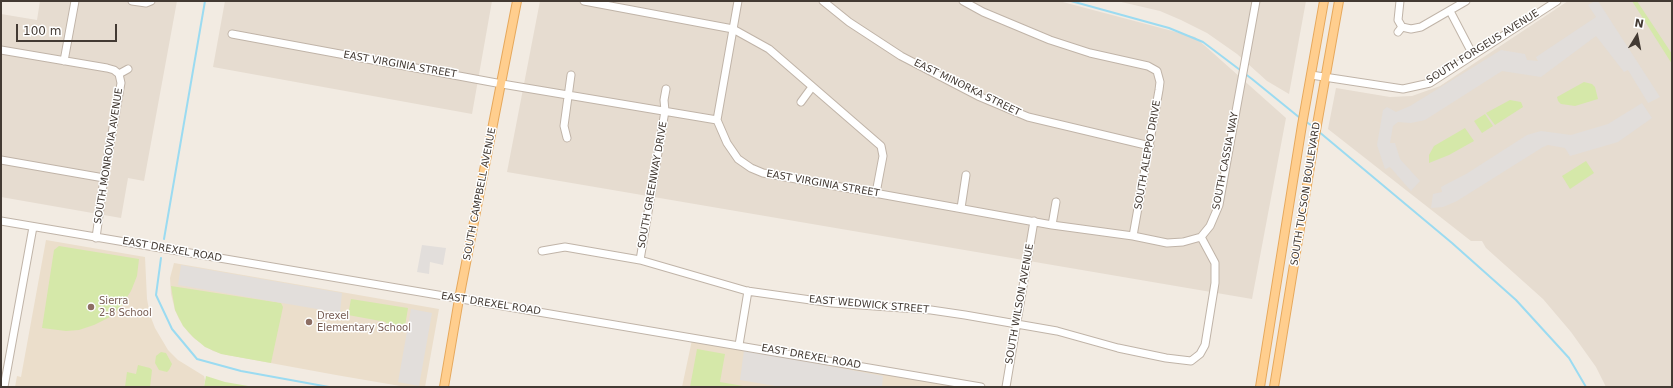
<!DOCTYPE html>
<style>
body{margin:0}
#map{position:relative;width:1673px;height:388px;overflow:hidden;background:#f2ebe2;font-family:"DejaVu Sans",sans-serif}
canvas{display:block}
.frame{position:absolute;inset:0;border:2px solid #433a33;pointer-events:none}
.north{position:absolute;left:1617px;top:16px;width:40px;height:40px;-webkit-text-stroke:3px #fff;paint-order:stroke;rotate:10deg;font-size:11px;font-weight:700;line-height:16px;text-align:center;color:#433a33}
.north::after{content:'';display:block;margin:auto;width:14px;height:18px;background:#433a33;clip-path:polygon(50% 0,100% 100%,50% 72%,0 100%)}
.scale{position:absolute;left:16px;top:24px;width:101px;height:18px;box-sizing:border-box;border:2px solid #433a33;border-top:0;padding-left:5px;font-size:12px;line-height:14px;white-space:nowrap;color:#433a33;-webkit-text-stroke:3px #fff;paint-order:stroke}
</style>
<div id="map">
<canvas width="1673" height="388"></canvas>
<div class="frame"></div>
<div class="north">N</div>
<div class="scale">100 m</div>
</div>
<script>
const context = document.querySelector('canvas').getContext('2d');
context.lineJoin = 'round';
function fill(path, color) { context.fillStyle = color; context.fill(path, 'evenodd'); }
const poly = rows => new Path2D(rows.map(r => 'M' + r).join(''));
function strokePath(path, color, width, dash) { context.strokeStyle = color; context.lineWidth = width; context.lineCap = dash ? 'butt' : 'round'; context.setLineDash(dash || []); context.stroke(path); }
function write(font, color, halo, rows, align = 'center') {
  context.font = font + ' "DejaVu Sans",sans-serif'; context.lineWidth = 3; context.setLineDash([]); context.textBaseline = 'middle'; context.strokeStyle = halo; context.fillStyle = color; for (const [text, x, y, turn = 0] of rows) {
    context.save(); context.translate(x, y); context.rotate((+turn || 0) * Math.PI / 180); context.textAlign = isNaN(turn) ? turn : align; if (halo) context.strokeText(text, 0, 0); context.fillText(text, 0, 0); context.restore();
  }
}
fill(poly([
 [40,1,177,1,144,181,128,178,121,218,1,197,1,14,37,20],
 [225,1,492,1,472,114,213,67],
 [540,1,1059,1,1195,37,1286,118,1252,299,507,172],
 [1117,1,1306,1,1289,94,1267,81,1237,54,1207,33,1181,20,1160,11],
 [1568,1,1672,1,1672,387,1606,387,1596,367,1571,332,1543,299,1486,248,1482,241,1471,241,1328,129,1336,88,1390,97,1412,96,1440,86]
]), '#e6dcd0');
fill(poly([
 [46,240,145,257,147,299,150,315,155,328,168,350,178,360,204,376,205,380,204,387,15,387,17,376,21,377],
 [174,263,439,309,425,387,406,387,336,375,227,355,213,351,195,339,188,332,179,319,175,310,171,294,170,278],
 [692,340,959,387,682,387]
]), '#ebdecb');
fill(poly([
 [1632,1,1637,1,1672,54,1672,64],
 [1584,82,1592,84,1595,87,1598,99,1575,106,1561,104,1558,101,1557,97],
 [1510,100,1521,102,1523,107,1495,125,1486,113],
 [1485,114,1493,126,1482,133,1474,121],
 [1465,128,1474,141,1449,155,1429,163,1429,155,1434,146],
 [1586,161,1594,173,1570,189,1562,176],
 [59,246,139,259,137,276,131,291,121,306,110,317,94,325,79,330,66,331,42,328,54,250],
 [171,286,281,303,283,307,271,363,221,354,205,347,193,337,183,326,175,310],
 [351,299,408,308,404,332,385,328,386,322,348,315],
 [697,349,725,354,720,382,749,387,690,387],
 [161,352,166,353,172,364,169,370,167,372,159,370,155,363,156,356],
 [138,365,150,368,152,370,150,387,125,387,127,372,136,374],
 [206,376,225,382,254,387,204,387]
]), '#d5e8a9');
fill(poly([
 [1595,1,1598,1,1660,97,1648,103,1628,70,1624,72,1596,36,1541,77,1502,71,1425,120,1411,123,1398,122,1393,126,1390,143,1395,143,1400,159,1420,181,1411,191,1390,167,1385,169,1377,145,1383,110,1387,107,1396,112,1410,106,1501,50,1525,54,1527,60,1538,61,1536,57,1596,17,1588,5],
 [1642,103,1652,118,1618,142,1570,156,1565,148,1548,145,1543,147,1457,201,1443,207,1431,208,1433,194,1442,192,1441,187,1466,174,1527,135,1541,131,1571,135,1608,124],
 [422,245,446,248,443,265,430,262,429,274,417,272],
 [181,265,342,293,340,313,178,285],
 [411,309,432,313,419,386,398,382],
 [744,350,883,376,882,387,781,387,740,380]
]), '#e2dedb');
strokePath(poly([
 [1071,1,1169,28,1203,42,1252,79,1300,118],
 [1305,121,1315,128],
 [1318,131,1452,243,1516,300,1569,358,1586,387],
 [164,239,205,1],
 [161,258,156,295,172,329,197,359,241,371,329,387]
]), '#9bdbf1', 2);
const minor = poly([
 [132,1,146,3,151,1],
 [584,1,733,29,769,49,881,146,883,156,876,193],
 [738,1,717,120,727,143,738,159,751,168,763,173,1052,225,1133,236,1167,243,1183,242,1201,237],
 [823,1,849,22,901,56,978,96,1028,117,1150,146],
 [963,1,983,12,1050,40,1090,53,1148,66,1157,71,1160,82,1159,90,1133,236],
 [1400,1,1398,20,1402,27],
 [1450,11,1473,55],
 [1398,32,1402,27,1411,29,1421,27,1466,1],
 [232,34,502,84,717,120],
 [1,50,107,68,114,70,119,74],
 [64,61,75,1],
 [119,74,128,69],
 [1311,75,1403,89,1430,83,1557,1],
 [801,102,812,87],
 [567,138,564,126,571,75],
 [1,160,104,178],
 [961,208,966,175],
 [1,221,981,387],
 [1052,225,1056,202],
 [96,238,104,178,121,83,119,74],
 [542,251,565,247,640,260,747,291,832,303,931,310,965,315,1057,331,1118,348,1166,358,1191,361,1200,354,1205,345,1215,283,1215,263,1201,237,1210,226,1219,205,1256,1],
 [640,260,665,111,664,100,666,89],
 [739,345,748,291],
 [4,387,33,227],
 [1006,387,1034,221]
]);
const major = poly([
 [444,387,459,299,517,1],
 [1260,387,1302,125,1324,1],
 [1274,387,1315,136,1339,1]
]);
strokePath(minor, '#c0b4a8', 9);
strokePath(major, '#e6a85c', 10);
strokePath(minor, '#fff', 7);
strokePath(major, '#ffce8e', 8);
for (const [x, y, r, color] of [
 [91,307,4,"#8d6e63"],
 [309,322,4,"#8d6e63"]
]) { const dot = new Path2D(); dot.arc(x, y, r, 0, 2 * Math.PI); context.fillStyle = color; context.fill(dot); strokePath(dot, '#fff', 1.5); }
write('10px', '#433a33', '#fff', [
 ["SOUTH FORGEUS AVENUE",1483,47,-32],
 ["EAST VIRGINIA STREET",400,65,10],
 ["EAST MINORKA STREET",967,88,26],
 ["SOUTH ALEPPO DRIVE",1148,155,-80],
 ["SOUTH MONROVIA AVENUE",109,156,-81],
 ["SOUTH CASSIA WAY",1226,161,-79],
 ["EAST VIRGINIA STREET",823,184,10],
 ["SOUTH GREENWAY DRIVE",653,185,-80],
 ["SOUTH CAMPBELL AVENUE",480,194,-79],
 ["SOUTH TUCSON BOULEVARD",1306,194,-81],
 ["EAST DREXEL ROAD",172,250,10],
 ["EAST DREXEL ROAD",491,304,9],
 ["SOUTH WILSON AVENUE",1020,304,-80],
 ["EAST WEDWICK STREET",869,305,5],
 ["EAST DREXEL ROAD",811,357,10]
]);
write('10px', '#785e54', '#fff', [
 ["Sierra",99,301],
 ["2-8 School",99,313],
 ["Drexel",317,316],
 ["Elementary School",317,328]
], 'left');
</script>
